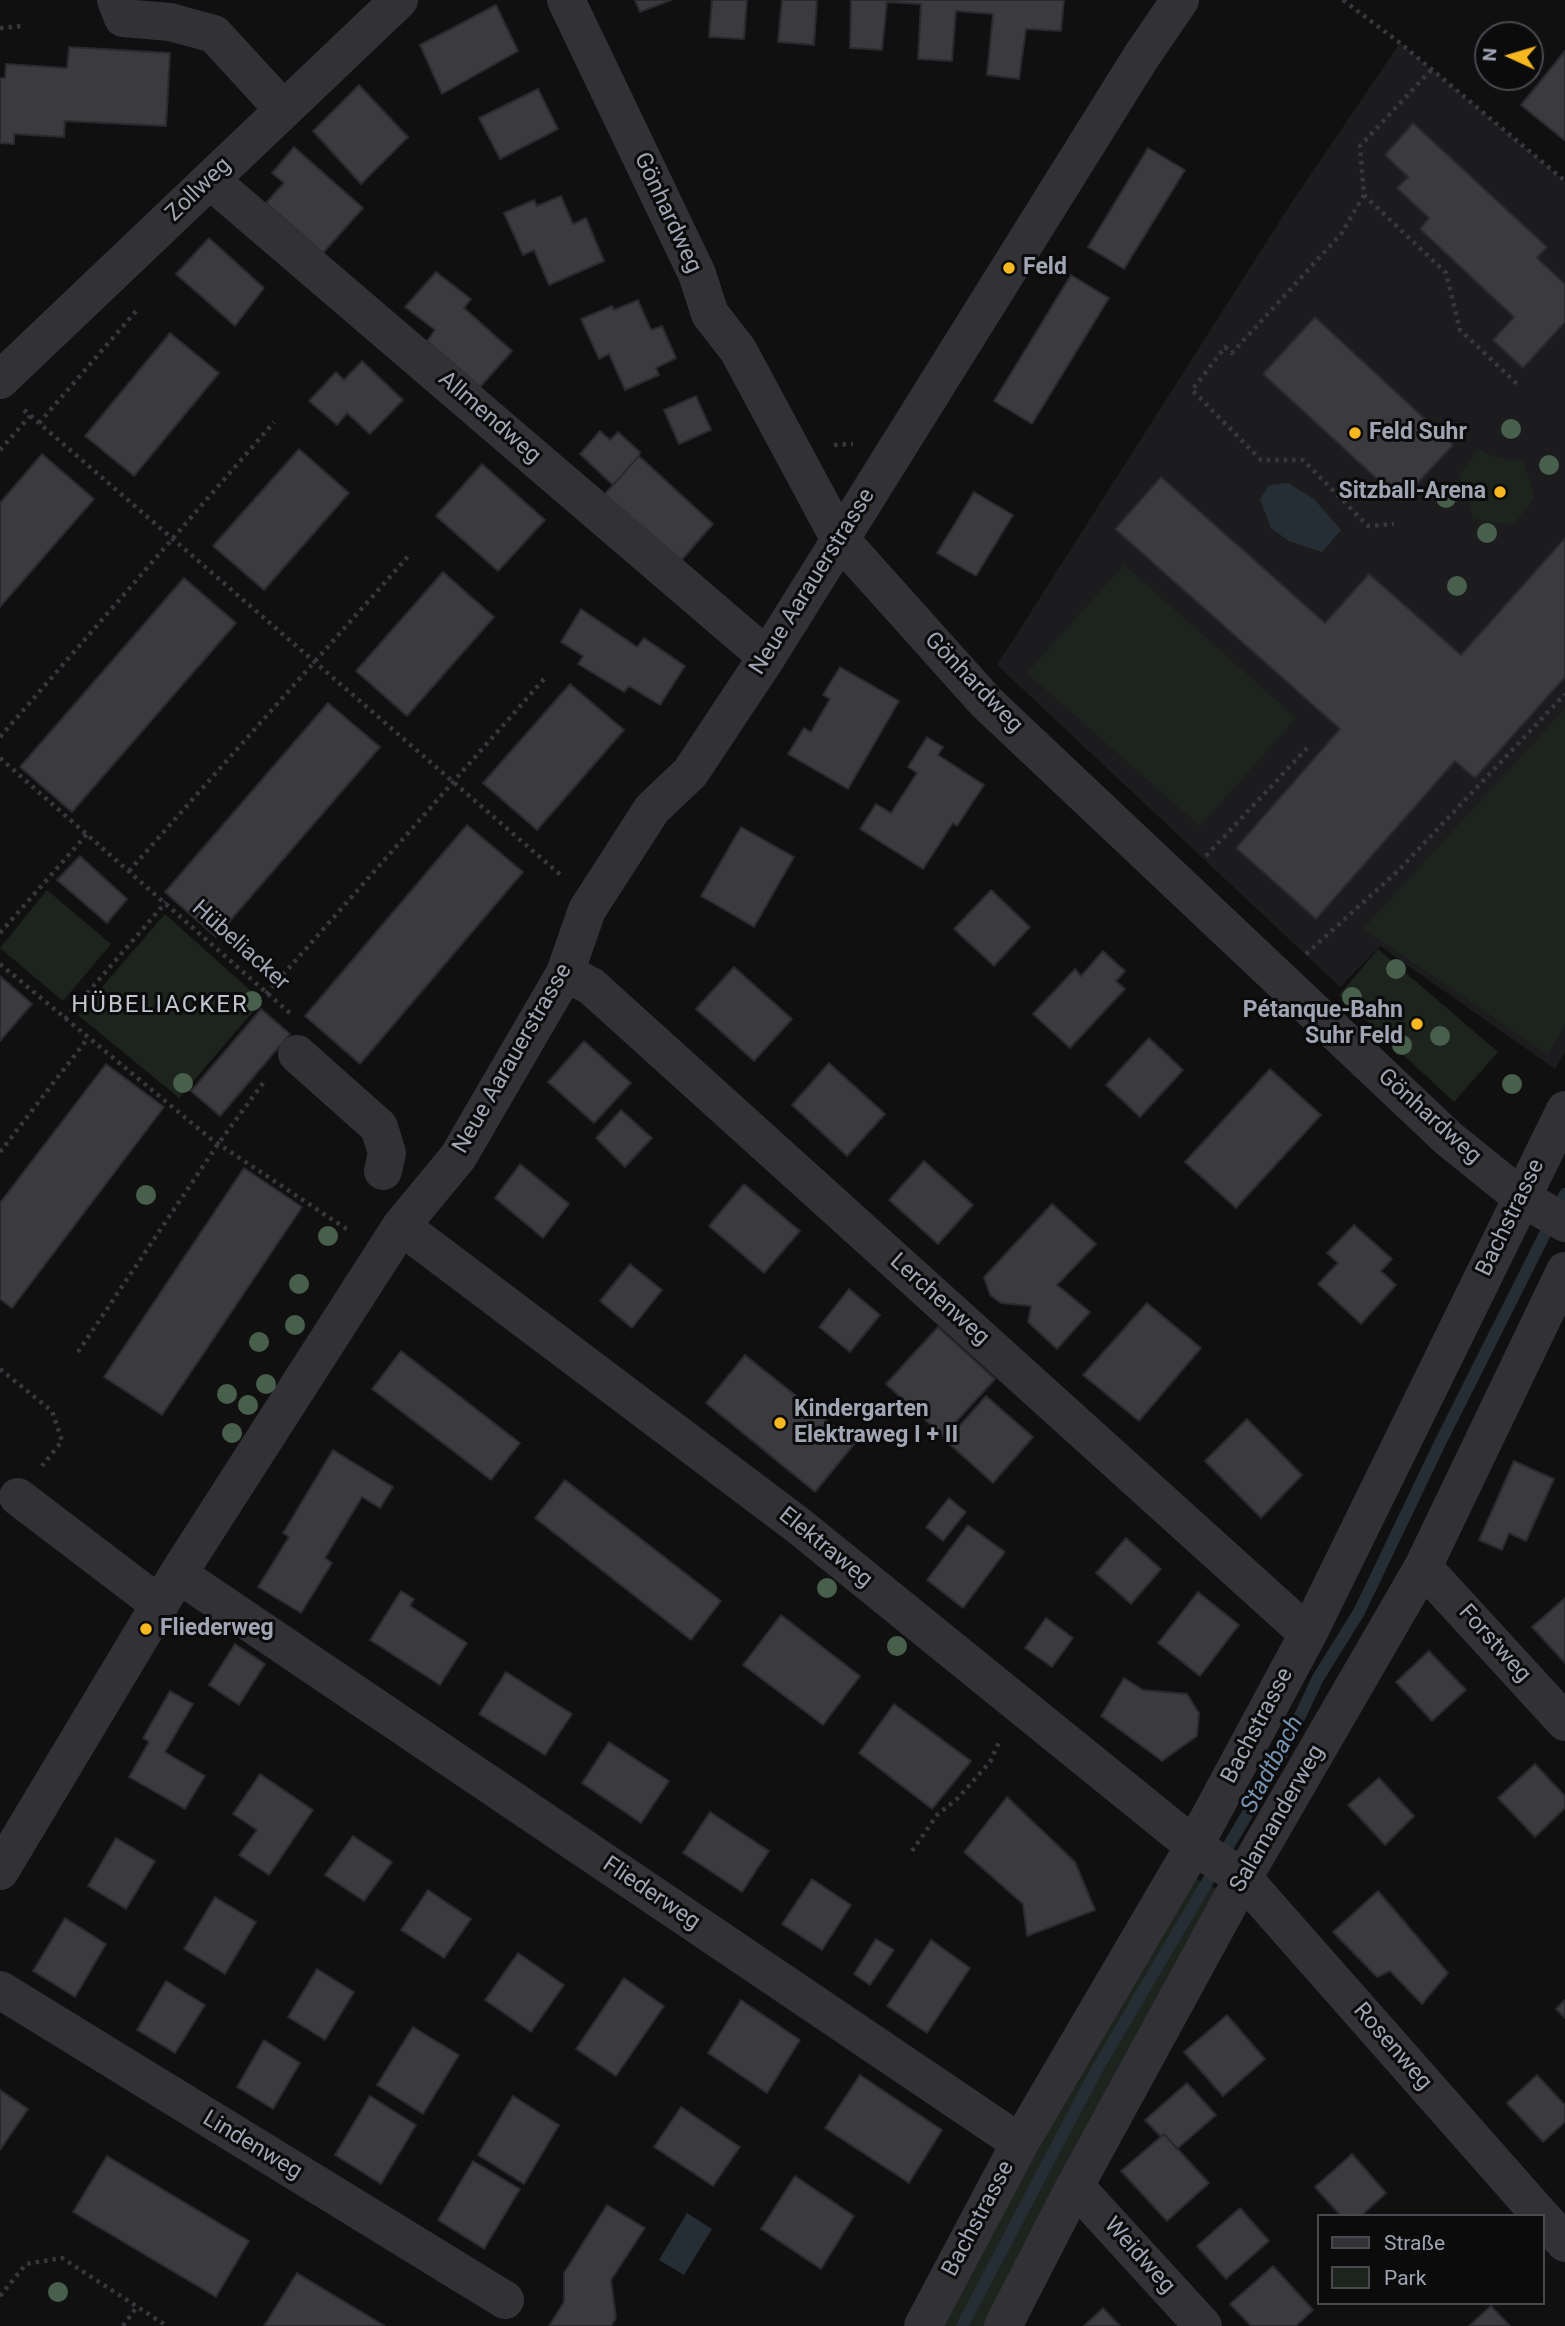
<!DOCTYPE html>
<meta charset="utf-8">
<style>
body{margin:0}
#map{position:relative;width:1565px;height:2326px;overflow:hidden;background:#101011;font-family:Roboto,sans-serif}
canvas{display:block}
.legend{position:absolute;left:1317px;top:2214px;width:228px;height:91px;box-sizing:border-box;background:#0b0b0c;border:2px solid #47494f;margin:0;padding:9px 12px;list-style:none;font-size:21px;color:#a0a5b3}
.legend li{display:flex;align-items:center;gap:14px;height:35px}
.legend b{width:35px;border:2px solid #47494f}
.north{position:absolute;left:1474px;top:21px;width:70px;height:70px;box-sizing:border-box;background:#0b0b0c;border:2px solid #47494f;border-radius:50%;rotate:274deg;font-size:19px;font-weight:700;line-height:28px;text-align:center;color:#a0a5b3}
.north::after{content:'';display:block;margin:auto;width:24px;height:32px;background:#f7b721;clip-path:polygon(50% 0,100% 100%,50% 72%,0 100%)}
</style>
<div id="map">
<canvas width="1565" height="2326"></canvas>
<ul class="legend">
<li><b style="height:9px;background:#313136"></b>Straße</li>
<li><b style="height:19px;background:#1c241d"></b>Park</li>
</ul>
<div class="north">N</div>
</div>
<script>
const c = document.querySelector('canvas').getContext('2d');
c.lineJoin = 'round';
function fillPath(path, color) {
  c.fillStyle = color;
  c.fill(path, 'evenodd');
}
function toPath(rows) {
  const path = new Path2D();
  for (const r of rows) {
    path.moveTo(r[0], r[1]);
    for (let i = 2; i < r.length; i += 2) path.lineTo(r[i], r[i + 1]);
  }
  return path;
}
function strokePath(path, color, width, dash) {
  c.strokeStyle = color;
  c.lineWidth = width;
  c.lineCap = dash ? 'butt' : 'round';
  c.setLineDash(dash || []);
  c.stroke(path);
}
function label(font, color, halo, rows, align = 'center') {
  c.font = font + ' Roboto,sans-serif';
  c.lineWidth = 6;
  c.setLineDash([]);
  c.textBaseline = 'middle';
  c.strokeStyle = halo;
  c.fillStyle = color;
  for (const [text, x, y, turn = 0] of rows) {
    c.save();
    c.translate(x, y);
    c.rotate((+turn || 0) * Math.PI / 180);
    c.textAlign = isNaN(turn) ? turn : align;
    if (halo) c.strokeText(text, 0, 0);
    c.fillText(text, 0, 0);
    c.restore();
  }
}
fillPath(toPath([
 [1400,43,1565,181,1565,1052,1555,1069,1380,946,1340,987,997,665,1292,202]
]), '#1c1c1e');
fillPath(toPath([
 [1479,449,1492,456,1523,462,1535,497,1513,525,1473,519,1465,487,1458,476],
 [1124,565,1296,718,1200,826,1027,673],
 [1565,709,1565,1024,1548,1054,1363,929],
 [47,890,111,944,63,1001,0,948],
 [165,914,262,1001,179,1098,78,1015],
 [1378,949,1498,1052,1454,1102,1339,995],
 [1189,1876,1220,1890,989,2326,941,2326]
]), '#1c241d');
fillPath(toPath([
 [1288,483,1314,499,1341,530,1322,552,1289,541,1271,528,1260,499,1269,485],
 [687,2213,712,2229,684,2275,659,2260]
]), '#262e35');
strokePath(toPath([
 [962,2326,1096,2071,1279,1760,1318,1678,1359,1612,1439,1445,1565,1194]
]), '#262e35', 12);
const building = toPath([
 [635,0,671,0,640,12,635,0],
 [712,0,747,0,744,39,709,37,712,0],
 [782,0,817,0,814,45,778,42,782,0],
 [851,0,1064,0,1061,31,1026,29,1019,79,987,75,993,14,956,11,952,61,918,59,921,4,887,2,882,50,850,48,851,0],
 [496,5,518,51,442,94,420,45,496,5],
 [69,47,170,53,166,126,65,121,64,137,14,134,14,144,0,143,0,78,5,78,6,64,67,68,69,47],
 [1565,51,1565,139,1564,140,1521,105,1565,51],
 [359,85,408,137,361,184,313,131,359,85],
 [538,89,558,129,500,159,479,118,538,89],
 [1413,123,1547,247,1537,258,1565,284,1565,322,1523,368,1493,340,1514,317,1420,229,1429,218,1397,188,1408,177,1385,155,1413,123],
 [294,147,363,208,323,253,266,203,284,183,272,173,294,147],
 [1148,148,1185,170,1124,269,1088,247,1148,148],
 [561,196,573,224,586,218,604,261,549,285,534,250,523,255,504,213,534,200,537,206,561,196],
 [209,238,264,288,235,326,176,274,209,238],
 [436,272,471,299,464,308,512,351,480,387,427,341,435,330,405,307,436,272],
 [1071,275,1109,298,1032,424,994,401,1071,275],
 [638,300,651,330,662,326,676,358,656,368,659,375,625,390,609,354,599,359,581,319,612,306,614,310,638,300],
 [1315,317,1453,445,1401,501,1263,374,1315,317],
 [170,333,219,373,134,476,85,436,170,333],
 [362,361,403,400,370,434,347,413,337,425,309,401,336,372,344,380,362,361],
 [696,396,711,430,679,444,664,410,696,396],
 [600,431,610,440,618,432,640,452,639,456,613,485,580,454,600,431],
 [299,449,349,493,264,590,213,546,299,449],
 [42,454,94,499,0,607,0,503,42,454],
 [639,456,713,524,679,563,604,495,639,456],
 [482,464,545,520,498,571,436,516,482,464],
 [1161,477,1325,623,1369,574,1461,655,1565,538,1565,677,1475,778,1455,761,1316,919,1236,848,1340,729,1115,529,1161,477],
 [974,492,1013,515,976,576,937,553,974,492],
 [443,572,494,617,407,716,356,671,443,572],
 [184,578,236,623,72,812,20,767,184,578],
 [581,609,637,647,644,638,685,666,660,705,629,686,624,692,578,664,583,656,561,642,581,609],
 [840,667,899,701,848,789,788,754,804,728,811,732,816,723,830,699,823,695,840,667],
 [570,684,624,730,537,830,483,783,570,684],
 [328,703,380,747,216,937,165,892,328,703],
 [927,737,943,747,938,755,984,785,957,826,953,823,923,869,860,829,876,804,891,813,917,773,908,767,927,737],
 [467,825,523,872,360,1064,305,1016,467,825],
 [741,827,794,857,754,927,701,896,741,827],
 [80,856,127,899,107,923,57,880,80,856],
 [991,890,1030,927,994,966,954,929,991,890],
 [1103,951,1125,971,1116,981,1125,989,1070,1048,1033,1014,1075,969,1081,976,1103,951],
 [734,967,792,1019,754,1061,696,1009,734,967],
 [0,976,32,1004,0,1041,0,976],
 [261,1009,290,1034,220,1116,191,1091,261,1009],
 [1149,1038,1183,1070,1140,1117,1106,1085,1149,1038],
 [584,1041,631,1083,594,1123,548,1082,584,1041],
 [829,1063,885,1114,847,1156,792,1105,829,1063],
 [106,1064,164,1107,12,1308,0,1299,0,1203,106,1064],
 [1270,1069,1321,1115,1236,1208,1185,1162,1270,1069],
 [621,1110,652,1138,625,1167,596,1138,621,1110],
 [924,1161,973,1205,938,1244,889,1200,924,1161],
 [520,1164,569,1204,543,1238,495,1198,520,1164],
 [244,1168,302,1207,162,1415,104,1377,244,1168],
 [744,1184,800,1231,764,1273,709,1226,744,1184],
 [1052,1204,1096,1244,1057,1285,1090,1312,1057,1349,1028,1322,1031,1306,1001,1303,990,1295,984,1277,1052,1204],
 [1354,1225,1392,1259,1381,1271,1396,1285,1361,1324,1318,1284,1338,1263,1327,1253,1354,1225],
 [630,1264,662,1290,632,1328,600,1301,630,1264],
 [849,1289,880,1315,850,1352,819,1327,849,1289],
 [1147,1303,1201,1348,1139,1421,1083,1375,1147,1303],
 [938,1327,995,1379,943,1436,886,1384,938,1327],
 [401,1351,520,1443,491,1480,372,1389,401,1351],
 [745,1355,855,1443,815,1492,706,1403,745,1355],
 [986,1396,1033,1437,993,1483,946,1441,986,1396],
 [1247,1419,1302,1475,1261,1518,1205,1461,1247,1419],
 [333,1450,393,1487,380,1508,362,1497,325,1558,332,1563,301,1613,258,1587,289,1537,283,1533,285,1530,333,1450],
 [1514,1461,1554,1479,1526,1541,1509,1533,1502,1550,1479,1540,1514,1461],
 [565,1480,721,1601,691,1640,535,1518,565,1480],
 [949,1498,966,1512,943,1541,926,1527,949,1498],
 [968,1525,1005,1552,963,1608,927,1580,968,1525],
 [1126,1538,1161,1569,1131,1604,1096,1573,1126,1538],
 [401,1591,414,1599,410,1606,467,1643,440,1685,370,1640,401,1591],
 [1198,1592,1239,1625,1200,1676,1158,1643,1198,1592],
 [1565,1598,1565,1663,1532,1627,1565,1598],
 [781,1615,860,1676,823,1725,743,1665,781,1615],
 [1046,1618,1073,1638,1052,1667,1025,1648,1046,1618],
 [235,1644,265,1664,239,1705,209,1685,235,1644],
 [1429,1651,1466,1690,1432,1721,1396,1682,1429,1651],
 [506,1672,572,1714,545,1755,479,1714,506,1672],
 [1124,1678,1143,1690,1187,1694,1199,1713,1197,1736,1162,1761,1101,1716,1124,1678],
 [170,1691,193,1704,165,1752,205,1776,185,1809,129,1777,149,1742,143,1738,170,1691],
 [894,1704,971,1761,932,1809,859,1753,894,1704],
 [609,1742,669,1781,641,1823,582,1783,609,1742],
 [1535,1764,1565,1796,1565,1808,1535,1837,1498,1798,1535,1764],
 [260,1774,313,1810,269,1875,239,1855,257,1830,233,1814,260,1774],
 [1379,1778,1414,1816,1385,1845,1348,1805,1379,1778],
 [1007,1797,1075,1862,1095,1910,1027,1936,1023,1904,964,1852,1007,1797],
 [710,1812,769,1851,742,1892,683,1853,710,1812],
 [353,1836,392,1862,364,1901,325,1875,353,1836],
 [116,1838,155,1861,126,1909,88,1886,116,1838],
 [812,1879,851,1905,822,1950,782,1924,812,1879],
 [428,1890,471,1919,444,1958,401,1930,428,1890],
 [1378,1891,1448,1973,1422,2004,1390,1971,1377,1977,1333,1932,1378,1891],
 [215,1897,256,1922,225,1974,184,1949,215,1897],
 [65,1918,106,1944,75,1997,33,1971,65,1918],
 [876,1939,894,1950,870,1985,854,1974,876,1939],
 [931,1940,970,1968,927,2033,887,2006,931,1940],
 [518,1953,564,1985,531,2032,485,2000,518,1953],
 [317,1969,354,1992,325,2040,288,2017,317,1969],
 [624,1978,664,2006,616,2076,576,2049,624,1978],
 [166,1981,205,2005,175,2053,137,2030,166,1981],
 [741,2000,800,2040,767,2093,708,2053,741,2000],
 [1565,2000,1565,2018,1556,2009,1565,2000],
 [1227,2015,1265,2059,1223,2096,1184,2052,1227,2015],
 [413,2027,459,2055,423,2114,377,2085,413,2027],
 [264,2040,300,2063,273,2109,237,2087,264,2040],
 [860,2075,942,2130,909,2183,825,2128,860,2075],
 [1537,2075,1565,2105,1565,2122,1543,2142,1507,2103,1537,2075],
 [1187,2083,1216,2115,1177,2149,1164,2134,1161,2137,1145,2120,1187,2083],
 [0,2090,28,2109,0,2150,0,2090],
 [370,2096,416,2125,381,2184,335,2155,370,2096],
 [513,2096,559,2125,524,2184,478,2155,513,2096],
 [681,2107,740,2147,713,2186,654,2147,681,2107],
 [1164,2134,1209,2183,1167,2221,1121,2171,1164,2134],
 [1352,2154,1386,2193,1361,2216,1341,2216,1315,2187,1352,2154],
 [107,2156,249,2241,216,2297,73,2212,107,2156],
 [473,2161,520,2189,484,2249,438,2220,473,2161],
 [795,2176,854,2216,821,2269,761,2229,795,2176],
 [607,2205,645,2228,611,2280,616,2318,611,2326,549,2326,564,2302,564,2273,607,2205],
 [1240,2208,1269,2241,1226,2279,1197,2246,1240,2208],
 [1273,2266,1313,2310,1296,2326,1251,2326,1230,2304,1273,2266],
 [297,2273,385,2326,264,2326,297,2273],
 [1491,2306,1510,2326,1469,2326,1491,2306],
 [1103,2308,1120,2326,1084,2326,1103,2308]
]);
fillPath(building, '#3a3a3f');
strokePath(building, '#2a292d', 2);
strokePath(toPath([
 [1343,0,1400,43,1565,181],
 [0,28,23,26],
 [1431,70,1360,146,1364,195,1446,273,1460,330,1517,384],
 [1364,195,1341,234,1232,353,1225,347,1192,390,1261,460,1303,460,1368,526,1394,524],
 [24,410,563,877],
 [39,423,137,310],
 [834,445,853,444],
 [0,450,30,416],
 [0,737,274,422],
 [0,758,293,1016],
 [1206,856,1308,747],
 [129,871,411,553],
 [0,933,87,834],
 [1306,954,1398,871,1565,694],
 [0,964,211,1139,351,1232],
 [266,994,544,679],
 [65,1019,166,902],
 [0,1152,88,1038],
 [78,1352,218,1144,266,1079],
 [0,1369,52,1411,62,1441,42,1466],
 [912,1851,937,1815,958,1798,990,1762,1000,1740],
 [0,2296,26,2264,62,2258,167,2326],
 [123,2326,136,2308]
]), '#36383d', 4.5, [3.5, 5]);
strokePath(toPath([
 [116,0,123,18,170,22,214,34,283,109],
 [566,0,697,274,710,314,738,350,839,538,986,702,1449,1139,1521,1197,1565,1223],
 [210,180,767,657],
 [0,380,399,0],
 [565,973,591,986,1308,1634],
 [297,1054,379,1127,387,1153,383,1171],
 [401,1226,799,1526,1194,1846,1243,1878,1541,2216],
 [18,1497,160,1605],
 [1423,1567,1565,1722],
 [178,1574,1020,2143],
 [0,1871,178,1574,401,1226,458,1157,565,973,587,910,652,809,690,773,767,657,1141,57,1180,0],
 [0,1990,505,2300],
 [1075,2186,1203,2326],
 [1542,2217,1565,2243],
 [923,2326,1020,2143,1194,1846,1308,1634,1565,1110],
 [1003,2326,1075,2186,1243,1878,1423,1567,1565,1271]
]), '#313136', 38);
c.fillStyle = '#485f4b';
for (const [x, y] of [
 [1511,429],
 [1549,465],
 [1446,498],
 [1487,533],
 [1457,586],
 [1396,969],
 [1352,997],
 [252,1001],
 [1440,1036],
 [1402,1045],
 [183,1083],
 [1512,1084],
 [146,1195],
 [328,1236],
 [299,1284],
 [295,1325],
 [259,1342],
 [266,1384],
 [227,1394],
 [248,1405],
 [232,1433],
 [827,1588],
 [897,1646],
 [58,2292]
]) {
  c.beginPath();
  c.arc(x, y, 10, 0, 2 * Math.PI);
  c.fill();
}
for (const [x, y, r, color] of [
 [1009,268,7,"#f7b721"],
 [1355,433,7,"#f7b721"],
 [1500,492,7,"#f7b721"],
 [1417,1024,7,"#f7b721"],
 [780,1423,7,"#f7b721"],
 [146,1629,7,"#f7b721"]
]) {
  const dot = new Path2D();
  dot.arc(x, y, r, 0, 2 * Math.PI);
  c.fillStyle = color;
  c.fill(dot);
  strokePath(dot, '#0b0b0c', 2.5);
}
label('23px', '#a0a5b3', '#0b0b0c', [
 ["Zollweg",199,190,-44],
 ["Gönhardweg",667,213,65],
 ["Allmendweg",489,418,41],
 ["Neue Aarauerstrasse",813,582,-58],
 ["Gönhardweg",973,683,46],
 ["Hübeliacker",240,946,42],
 ["Neue Aarauerstrasse",513,1059,-60],
 ["Gönhardweg",1429,1117,42],
 ["Bachstrasse",1511,1218,-64],
 ["Lerchenweg",939,1300,42],
 ["Elektraweg",825,1548,39],
 ["Forstweg",1494,1644,48],
 ["Bachstrasse",1258,1726,-62],
 ["Salamanderweg",1278,1819,-60],
 ["Fliederweg",651,1894,34],
 ["Rosenweg",1392,2047,49],
 ["Lindenweg",252,2146,31],
 ["Bachstrasse",979,2219,-62],
 ["Weidweg",1139,2256,48]
]);
label('bold 23px', '#a0a5b3', '#0b0b0c', [
 ["Feld",1023,268],
 ["Feld Suhr",1369,433],
 ["Sitzball-Arena",1486,492,"right"],
 ["Pétanque-Bahn",1403,1011,"right"],
 ["Suhr Feld",1403,1037,"right"],
 ["Kindergarten",794,1410],
 ["Elektraweg I + II",794,1436],
 ["Fliederweg",160,1629]
], 'left');
c.letterSpacing = '2px';
label('24px', '#c1c4ce', '#0b0b0c', [
 ["HÜBELIACKER",160,1006]
]);
c.letterSpacing = '0px';
label('italic 24px', '#7592b0', '#0b0b0c', [
 ["Stadtbach",1273,1765,-62]
]);
</script>
